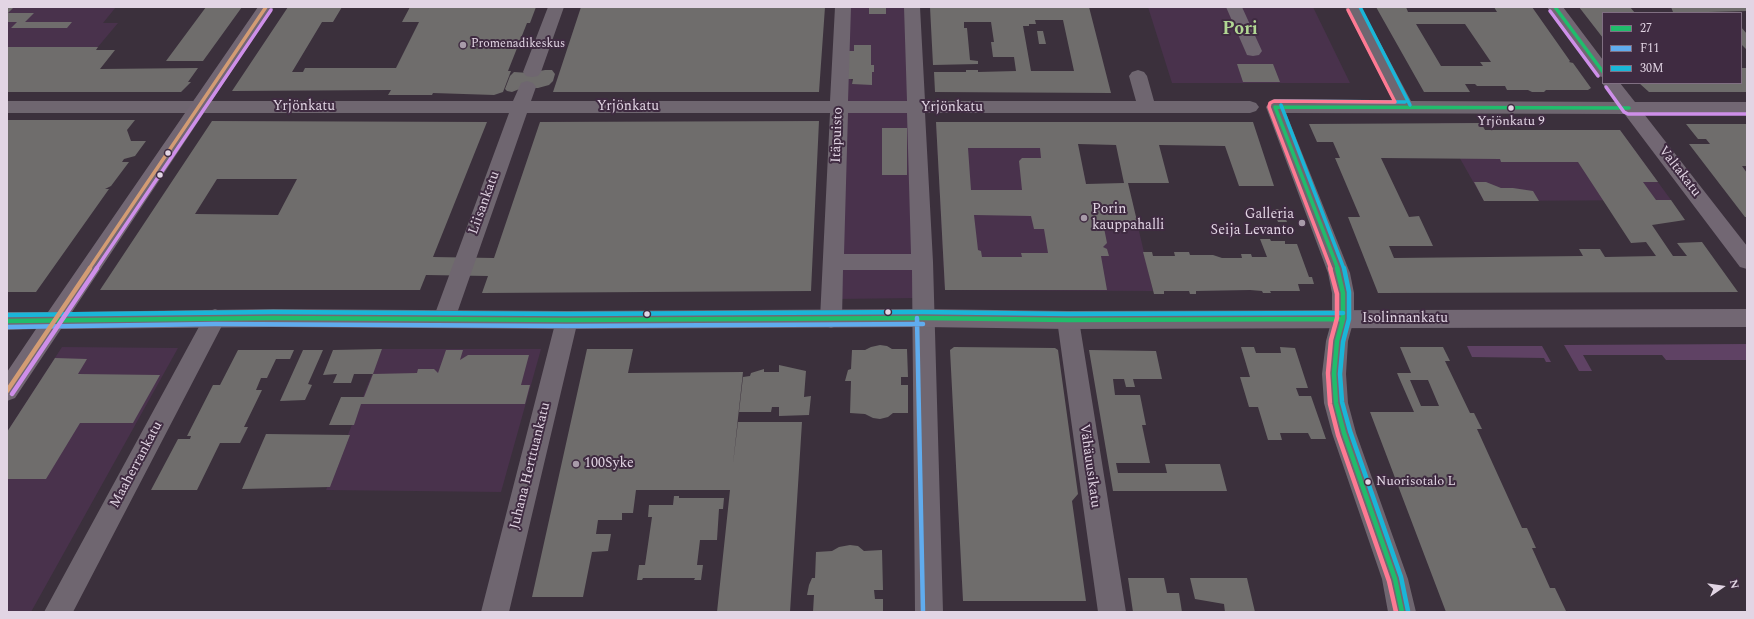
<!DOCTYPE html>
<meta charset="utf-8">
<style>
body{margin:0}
#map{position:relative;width:1754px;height:619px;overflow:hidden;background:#3b303c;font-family:Spectral,serif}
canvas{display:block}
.frame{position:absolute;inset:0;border:8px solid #e2d5e4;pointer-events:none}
.legend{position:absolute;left:1602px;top:12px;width:140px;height:72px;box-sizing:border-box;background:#3f2b41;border:1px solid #806f82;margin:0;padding:5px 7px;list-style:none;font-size:12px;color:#e2d5e4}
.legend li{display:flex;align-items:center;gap:8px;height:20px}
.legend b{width:20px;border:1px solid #806f82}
.north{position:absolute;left:1702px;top:567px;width:40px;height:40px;-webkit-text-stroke:3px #3f2b41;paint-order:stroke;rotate:77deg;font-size:11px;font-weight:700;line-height:16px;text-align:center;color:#e2d5e4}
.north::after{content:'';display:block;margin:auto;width:14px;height:18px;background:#e2d5e4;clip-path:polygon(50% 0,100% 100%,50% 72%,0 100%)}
</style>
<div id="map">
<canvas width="1754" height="619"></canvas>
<div class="frame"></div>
<ul class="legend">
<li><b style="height:5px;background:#20bc6c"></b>27</li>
<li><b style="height:5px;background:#60acee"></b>F11</li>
<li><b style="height:5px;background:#1ab6d8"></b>30M</li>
</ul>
<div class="north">N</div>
</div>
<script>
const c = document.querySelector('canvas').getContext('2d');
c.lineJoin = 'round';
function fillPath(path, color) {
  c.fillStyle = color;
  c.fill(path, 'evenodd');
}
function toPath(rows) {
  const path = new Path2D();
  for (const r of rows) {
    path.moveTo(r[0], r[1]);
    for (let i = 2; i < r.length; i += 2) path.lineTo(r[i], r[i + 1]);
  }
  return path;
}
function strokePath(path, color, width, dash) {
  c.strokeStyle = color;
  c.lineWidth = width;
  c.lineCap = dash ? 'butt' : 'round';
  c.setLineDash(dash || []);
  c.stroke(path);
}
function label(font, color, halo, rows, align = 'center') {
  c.font = font + ' Spectral,serif';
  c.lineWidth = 4;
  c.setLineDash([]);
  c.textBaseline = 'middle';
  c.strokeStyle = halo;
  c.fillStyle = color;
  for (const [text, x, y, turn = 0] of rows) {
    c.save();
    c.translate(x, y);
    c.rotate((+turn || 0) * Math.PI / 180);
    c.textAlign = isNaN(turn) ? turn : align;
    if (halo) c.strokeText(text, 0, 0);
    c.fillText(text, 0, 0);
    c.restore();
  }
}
fillPath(toPath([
 [7,7,116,7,103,23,118,23,60,92,7,92],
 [843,7,912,7,917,298,835,299],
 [854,45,871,46,871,65,874,66,874,72,872,72,872,84,852,84,848,51,854,51],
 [882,128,907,128,907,175,882,175],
 [1148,7,1313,7,1350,83,1172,83],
 [936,122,1078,148,1090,201,1132,201,1153,291,945,290],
 [1440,123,1481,123,1485,130,1620,130,1671,200,1484,201],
 [62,347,178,348,31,612,7,612,7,432],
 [382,349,541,349,501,492,326,490]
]), '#49324c');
fillPath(toPath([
 [1747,344,1747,360,1666,360,1662,355,1583,355,1592,371,1579,371,1564,345],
 [1467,346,1542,346,1551,362,1546,362,1544,358,1472,357]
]), '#5f4264');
fillPath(toPath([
 [7,7,14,7,8,13,34,13,25,22,72,22,67,28,11,28,17,22,7,22],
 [206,7,242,7,203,61,166,61],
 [288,7,342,7,333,22,322,22,292,72,303,72,305,68,396,68,419,22,402,22,410,7,536,7,530,23,527,23,508,71,511,71,503,92,494,95,433,93,432,95,388,95,391,90,232,91],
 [581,7,825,7,819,92,553,92],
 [869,7,886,7,886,14,869,14],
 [930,7,1089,7,1111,93,935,92,934,72,966,72,966,70,978,70,978,72,1016,71,1014,57,993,57,991,42,994,42,991,22,964,22,964,28,967,28,970,60,978,61,978,64,933,65],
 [1035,20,1063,20,1074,71,1031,71,1023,26,1029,26,1029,24,1036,24],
 [1376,7,1406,7,1408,12,1497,12,1494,7,1532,7,1570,61,1569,62,1573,63,1591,88,1588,90,1546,90,1544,92,1532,92,1528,90,1507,90,1505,86,1477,86,1475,84,1465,84,1470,92,1424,92],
 [1416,24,1465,24,1491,62,1480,62,1483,66,1441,66],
 [1579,7,1630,7,1635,13,1603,13,1603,38],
 [1671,7,1747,7,1747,11,1671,13,1673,12],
 [1741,27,1747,34,1747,50,1741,44],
 [1037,31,1043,31,1046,44,1039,44],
 [854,45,871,45,871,65,874,65,874,72,872,72,872,85,852,84,853,79,846,79,848,51,854,51],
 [7,47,98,47,96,50,115,50,100,69,198,68,188,82,191,82,181,92,7,92],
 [1237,64,1273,64,1280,82,1243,82],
 [1741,68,1747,68,1747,92,1649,92,1639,83,1741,83],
 [545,70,552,70,555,74,553,81,549,85,538,88,522,88,512,92,507,91,505,89,510,76,514,72,529,73],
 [7,120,135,120,127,130,131,141,146,141,135,156,124,159,122,162,129,162,111,186,105,189,109,189,36,292,7,292],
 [212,121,487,122,433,257,494,258,540,122,819,121,811,291,482,293,488,276,426,275,420,290,100,290],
 [217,179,297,179,278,215,195,214],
 [936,122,1253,122,1274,186,1239,186,1225,146,1159,145,1169,183,1128,183,1137,221,1129,221,1118,226,1112,225,1104,228,1107,243,1103,247,1107,249,1109,256,1101,256,1107,290,945,290],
 [1078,144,1116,145,1124,183,1086,184],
 [968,148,1040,148,1041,158,1022,158,1019,161,1022,190,971,190],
 [974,215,1031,216,1034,229,1044,229,1048,253,1021,253,1022,257,982,257,981,251,978,250],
 [1481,123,1485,130,1620,130,1658,182,1643,182,1656,200,1671,200,1685,220,1652,225,1673,256,1687,256,1677,243,1702,242,1738,292,1378,293,1348,217,1360,217,1335,158,1340,158,1333,142,1317,142,1309,124],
 [1381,158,1500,159,1501,162,1578,162,1631,243,1646,242,1656,256,1605,257,1600,249,1579,249,1583,256,1394,258,1389,246,1433,246,1419,216,1409,217],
 [1686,124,1747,124,1747,166,1742,166,1747,173,1747,217,1745,217,1689,144,1710,144,1706,139,1698,139],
 [882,128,907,128,907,175,882,175],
 [1474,182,1486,182,1501,188,1513,188,1533,191,1539,201,1484,201],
 [1273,209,1282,209,1287,222,1278,222],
 [1260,239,1270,239,1271,241,1285,241,1285,244,1297,244,1309,277,1312,277,1314,284,1298,284,1300,291,1270,291,1271,293,1263,293,1262,291,1250,290,1196,291,1196,294,1190,294,1189,291,1164,291,1164,294,1154,294,1143,252,1152,252,1153,256,1175,256,1174,252,1189,252,1190,255,1213,255,1222,258,1242,258,1241,254,1251,254,1252,257,1267,257],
 [880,345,887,346,892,349,907,349,908,377,901,377,901,385,908,385,908,413,893,413,888,417,880,419,873,418,865,414,850,413,851,381,845,381,848,370,851,369,852,350,865,350,871,347],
 [954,347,1055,348,1058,350,1078,494,1072,501,1086,601,963,601,950,350],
 [1241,347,1254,347,1256,353,1281,353,1280,347,1295,348,1308,388,1296,388,1299,396,1311,396,1326,439,1311,439,1308,433,1280,433,1282,440,1268,440,1258,407,1249,407,1240,377,1250,377],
 [1400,347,1443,347,1450,361,1445,361,1470,413,1474,413,1482,429,1477,429,1522,528,1527,528,1536,548,1532,548,1550,588,1555,588,1566,611,1446,612,1370,412,1414,412,1397,373,1411,373],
 [1410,380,1428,380,1439,406,1421,406],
 [382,349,373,374,354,374,351,383,333,383,337,374,323,375,333,350],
 [587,349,633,349,628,373,743,372,733,464,738,422,802,422,790,612,717,612,730,490,636,490,633,513,622,513,622,520,598,520,596,534,611,534,608,551,592,552,583,597,532,597],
 [238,350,294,350,290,359,276,359,267,378,261,378,256,390,262,390,244,427,248,427,240,443,220,443,197,490,151,490,178,439,190,439,191,436,187,436,213,385,220,385],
 [303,350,323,350,308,384,312,385,305,400,280,401],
 [446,350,463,350,460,360,468,355,529,355,521,385,530,385,525,404,361,404,354,425,329,425,341,397,364,397,373,374,417,373,418,369,434,369,438,373],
 [1089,350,1156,351,1162,379,1133,379,1135,387,1126,387,1124,379,1113,379,1115,395,1140,395,1146,425,1142,425,1150,463,1116,463,1118,473,1167,473,1165,464,1220,464,1227,491,1113,491],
 [55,358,87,359,78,374,160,375,133,423,80,423,46,479,7,479,7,432],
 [779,365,806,371,804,397,811,396,809,415,779,416,779,407,772,407,771,412,739,412,743,377,750,376,751,373,764,369,764,372,779,372],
 [266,434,350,435,330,487,242,489],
 [674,496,679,496,679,498,724,498,723,509,719,509,717,540,700,540,697,565,703,565,701,580,694,580,695,578,643,578,642,580,637,580,639,565,645,565,652,517,648,517,649,505,673,505],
 [850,545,858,546,864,551,882,550,883,590,874,590,875,599,883,599,883,612,813,612,814,595,807,595,809,585,812,578,815,578,816,552,832,551,839,547],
 [1128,578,1164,578,1167,593,1179,593,1182,612,1133,612],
 [1190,578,1247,578,1255,612,1225,612,1224,604,1195,599]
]), '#6f6d6c');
fillPath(toPath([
 [548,7,564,7,541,72,538,76,532,77,526,76,523,72,548,7],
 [835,7,851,7,848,101,907,101,904,7,920,7,925,101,1136,101,1129,76,1132,72,1138,70,1144,72,1147,76,1154,101,1250,101,1256,103,1259,107,1256,111,1250,113,925,113,933,262,943,612,915,612,912,270,843,270,842,319,839,325,831,328,823,325,820,319,830,113,527,113,455,319,452,325,444,328,436,325,433,319,509,113,7,113,7,101,513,101,521,83,527,81,533,83,536,87,531,101,830,101,835,7],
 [848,113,907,113,911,254,844,254,848,113],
 [1226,7,1242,7,1262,51,1259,55,1253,56,1247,55,1226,7],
 [1345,7,1361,7,1411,101,1629,102,1635,104,1638,108,1635,112,1629,114,1286,113,1350,273,1354,293,1354,319,1348,341,1346,374,1348,403,1356,433,1408,579,1416,612,1388,612,1382,579,1332,433,1324,403,1322,374,1326,341,1332,319,1332,293,1328,273,1266,107,1269,103,1275,101,1393,101,1345,7],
 [215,309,223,312,226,318,73,612,44,612,207,312,215,309],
 [567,311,575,314,578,320,509,612,481,612,556,320,559,314,567,311],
 [1068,311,1076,314,1079,320,1126,612,1098,612,1057,320,1060,314,1068,311]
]), '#6f6670');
fillPath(toPath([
 [258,7,274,7,72,312,273,309,567,311,923,309,1068,311,1747,309,1747,327,1068,329,923,327,567,329,273,327,61,329,15,398,7,401,7,372,36,329,7,330,7,312,48,312,258,7],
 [1547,7,1563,7,1603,60,1603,77,1597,76,1547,7],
 [1603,82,1603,83,1620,83,1635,102,1747,102,1747,114,1644,114,1747,246,1747,269,1740,267,1623,112,1602,83,1603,82]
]), '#726773');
strokePath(toPath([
 [1555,7,1603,72],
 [1275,107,1338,269],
 [1275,107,1629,108]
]), '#20bc6c', 3.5);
strokePath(toPath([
 [1337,268,1343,293,1343,319,1337,341,1334,374,1336,403,1344,433,1395,579,1402,612],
 [7,321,273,318,567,320,923,318,1068,320,1343,319]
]), '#20bc6c', 4.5);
strokePath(toPath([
 [917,318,923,612],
 [7,327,215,324,567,326,923,324]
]), '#60acee', 4.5);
strokePath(toPath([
 [1360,7,1410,105],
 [1275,101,1405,102],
 [1281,105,1344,269]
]), '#1ab6d8', 3.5);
strokePath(toPath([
 [1344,268,1349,292,1349,319,1343,342,1340,374,1342,402,1350,431,1401,577,1408,611],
 [7,315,273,312,567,314,923,312,1068,314,1343,313]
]), '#1ab6d8', 4.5);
strokePath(toPath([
 [1331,269,1269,107,1270,103,1274,101,1395,102,1348,10]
]), '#fe7a93', 3.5);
strokePath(toPath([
 [1330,268,1337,294,1337,318,1331,340,1328,373,1330,404,1338,435,1389,581,1396,612]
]), '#fe7a93', 4.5);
strokePath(toPath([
 [1550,11,1598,76],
 [1606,87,1624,112,1628,114,1747,114],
 [96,269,271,10]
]), '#ce8fe9', 3.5);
strokePath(toPath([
 [12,394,97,268]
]), '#ce8fe9', 4.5);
strokePath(toPath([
 [89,269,266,7]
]), '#d39c74', 3.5);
strokePath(toPath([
 [7,391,90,268]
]), '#d39c74', 4.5);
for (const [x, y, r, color] of [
 [463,45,4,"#a89ba9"],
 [1511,108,3.5,"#e2d5e4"],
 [168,153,3.5,"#e2d5e4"],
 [160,175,3.5,"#e2d5e4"],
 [1084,218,4,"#a89ba9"],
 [1302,223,4,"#a89ba9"],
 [888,312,3.5,"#e2d5e4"],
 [647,314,3.5,"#e2d5e4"],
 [576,464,4,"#a89ba9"],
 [1368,482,3.5,"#e2d5e4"]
]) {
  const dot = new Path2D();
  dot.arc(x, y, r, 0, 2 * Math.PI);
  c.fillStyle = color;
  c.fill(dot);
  strokePath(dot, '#3f2b41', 1.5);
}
label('12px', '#e2d5e4', '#3f2b41', [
 ["Promenadikeskus",471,45]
], 'left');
label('13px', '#e2d5e4', '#3f2b41', [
 ["Yrjönkatu 9",1511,122],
 ["Nuorisotalo L",1376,482,"left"]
]);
label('14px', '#e2d5e4', '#3f2b41', [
 ["Yrjönkatu",304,107],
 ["Yrjönkatu",628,107],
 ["Yrjönkatu",952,108],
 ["Itäpuisto",838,135,-88],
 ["Valtakatu",1679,172,52],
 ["Liisankatu",485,203,-70],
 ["Isolinnankatu",1405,319],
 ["Maaherrankatu",137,465,-62],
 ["Juhana Herttuankatu",531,466,-76],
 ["Vähäuusikatu",1089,466,82]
]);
label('14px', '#e2d5e4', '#3f2b41', [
 ["Porin",1092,210],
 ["kauppahalli",1092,226],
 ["Galleria",1294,215,"right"],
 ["Seija Levanto",1294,231,"right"],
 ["100Syke",584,464]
], 'left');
label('bold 18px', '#b1d793', '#3f2b41', [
 ["Pori",1240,30]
]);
</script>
